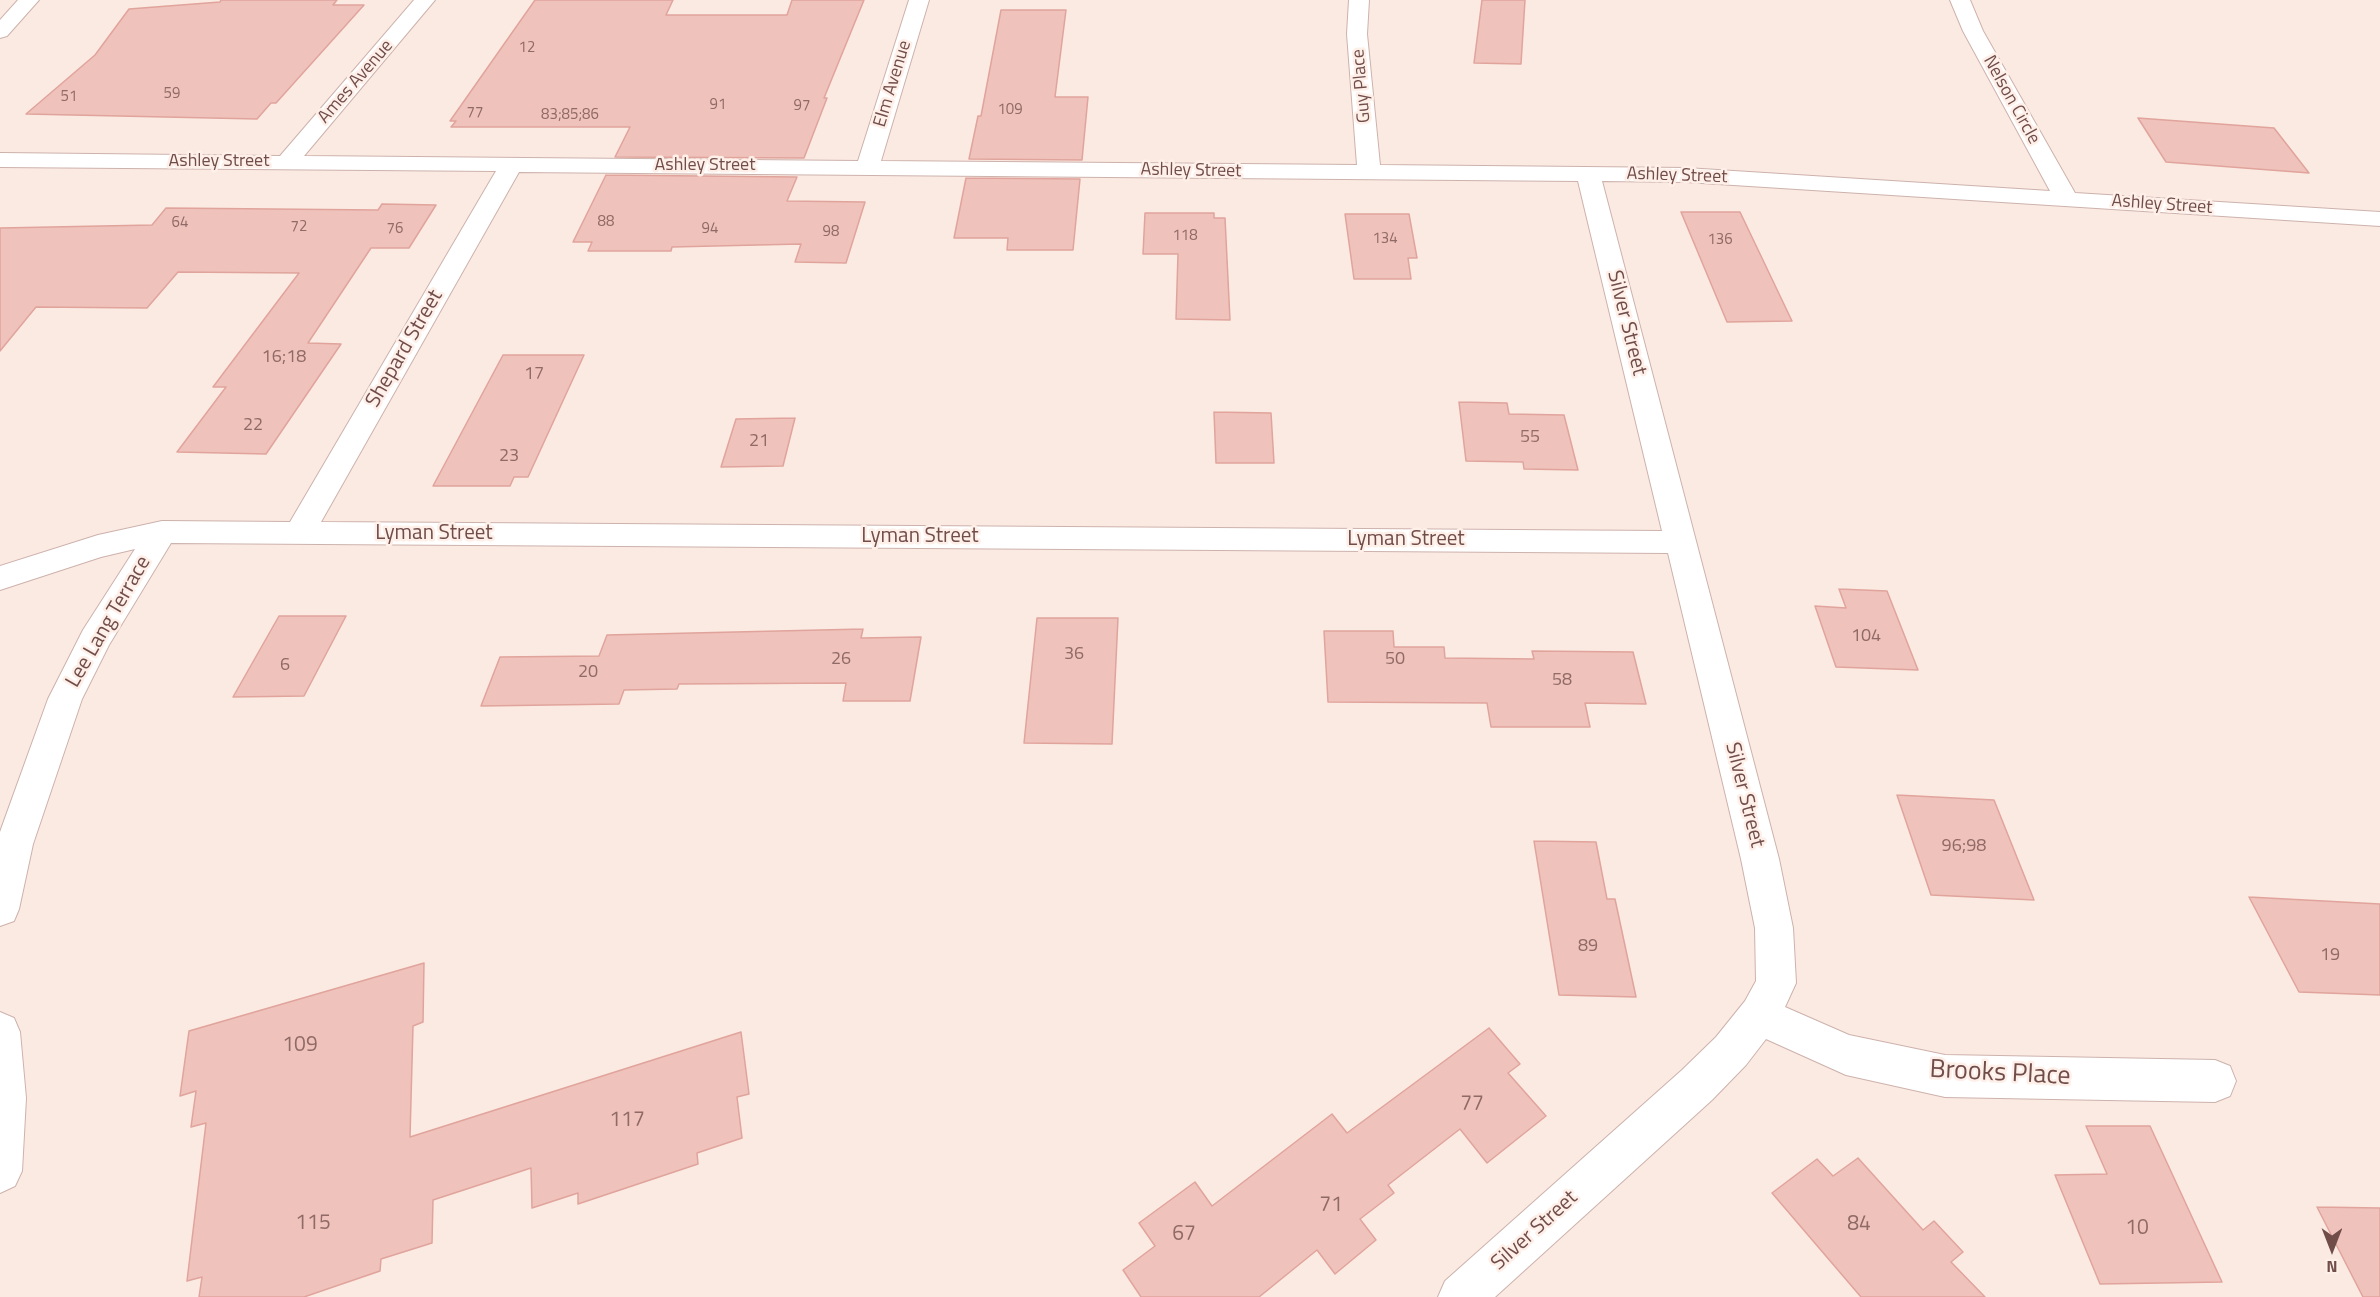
<!DOCTYPE html>
<style>
body{margin:0}
#map{position:relative;width:2380px;height:1297px;overflow:hidden;background:#fbeae2;font-family:"Titillium Web",sans-serif}
canvas{display:block}
.north{position:absolute;left:2302px;top:1219px;width:60px;height:60px;-webkit-text-stroke:4px #feefe8;paint-order:stroke;rotate:180deg;font-size:16px;font-weight:700;line-height:24px;text-align:center;color:#714d4a}
.north::after{content:'';display:block;margin:auto;width:21px;height:27px;background:#714d4a;clip-path:polygon(50% 0,100% 100%,50% 72%,0 100%)}
</style>
<div id="map">
<canvas width="2380" height="1297"></canvas>
<div class="north">N</div>
</div>
<script>
const c = document.querySelector('canvas').getContext('2d');
c.lineJoin = 'round';
function fillPath(path, color) {
  c.fillStyle = color;
  c.fill(path, 'evenodd');
}
function toPath(rows) {
  const path = new Path2D();
  for (const r of rows) {
    path.moveTo(r[0], r[1]);
    for (let i = 2; i < r.length; i += 2) path.lineTo(r[i], r[i + 1]);
  }
  return path;
}
function strokePath(path, color, width, dash) {
  c.strokeStyle = color;
  c.lineWidth = width;
  c.lineCap = dash ? 'butt' : 'round';
  c.setLineDash(dash || []);
  c.stroke(path);
}
function label(font, color, halo, rows, align = 'center') {
  c.font = font + ' "Titillium Web",sans-serif';
  c.lineWidth = 5;
  c.setLineDash([]);
  c.textBaseline = 'middle';
  c.strokeStyle = halo;
  c.fillStyle = color;
  for (const [text, x, y, turn = 0] of rows) {
    c.save();
    c.translate(x, y);
    c.rotate((+turn || 0) * Math.PI / 180);
    c.textAlign = isNaN(turn) ? turn : align;
    if (halo) c.strokeText(text, 0, 0);
    c.fillText(text, 0, 0);
    c.restore();
  }
}
const building = toPath([
 [221,0,337,0,333,5,364,5,276,103,271,103,257,119,26,114,95,55,129,9,220,2,221,0],
 [535,0,673,0,666,15,787,15,792,0,864,0,824,98,827,98,804,158,615,157,630,127,451,127,456,121,450,121,535,0],
 [1482,0,1525,0,1521,64,1474,63,1482,0],
 [1001,10,1066,10,1055,97,1088,97,1082,160,969,159,978,116,981,116,1001,10],
 [2138,118,2274,128,2309,173,2166,162,2138,118],
 [606,175,797,177,787,201,865,202,846,263,795,262,801,244,672,247,671,251,588,251,592,242,573,242,606,175],
 [966,178,1080,179,1073,250,1007,250,1008,238,954,238,966,178],
 [382,204,436,205,409,248,371,248,308,343,341,344,266,454,177,452,226,387,213,387,299,273,178,272,147,308,36,307,0,351,0,228,152,225,166,208,378,210,382,204],
 [1681,212,1740,212,1792,321,1727,322,1681,212],
 [1145,213,1214,213,1214,218,1225,218,1230,320,1176,319,1178,254,1143,254,1145,213],
 [1345,214,1409,214,1417,258,1408,258,1411,279,1354,279,1345,214],
 [503,355,584,355,528,477,514,477,510,486,433,486,503,355],
 [1459,402,1507,403,1509,414,1564,415,1578,470,1524,469,1523,462,1466,461,1459,402],
 [1214,412,1271,413,1274,463,1216,463,1214,412],
 [795,418,783,466,721,467,736,419,795,418],
 [1839,589,1887,591,1918,670,1836,667,1815,606,1846,608,1839,589],
 [279,616,346,616,304,696,233,697,279,616],
 [1037,618,1118,618,1112,744,1024,743,1037,618],
 [863,629,861,638,921,637,910,701,843,701,846,683,679,684,677,689,624,690,619,704,481,706,500,657,599,656,607,635,863,629],
 [1324,631,1393,631,1394,647,1444,647,1445,658,1534,659,1532,651,1633,652,1646,704,1585,703,1590,727,1491,727,1487,703,1328,702,1324,631],
 [1897,795,1994,800,2034,900,1931,895,1897,795],
 [1534,841,1596,842,1607,899,1615,899,1636,997,1559,995,1534,841],
 [2249,897,2380,904,2380,995,2299,992,2249,897],
 [424,963,423,1022,413,1026,410,1137,741,1032,749,1094,737,1097,742,1138,697,1153,698,1164,578,1204,578,1193,532,1208,531,1168,433,1200,432,1243,381,1259,380,1271,304,1297,199,1297,202,1277,187,1281,206,1123,191,1127,196,1091,180,1096,189,1031,424,963],
 [1489,1028,1520,1064,1508,1073,1546,1116,1487,1163,1460,1129,1388,1185,1394,1193,1360,1219,1376,1240,1335,1274,1317,1250,1259,1297,1141,1297,1123,1270,1155,1246,1139,1223,1195,1182,1212,1206,1332,1114,1347,1133,1489,1028],
 [2086,1126,2150,1126,2222,1282,2100,1284,2055,1175,2107,1174,2086,1126],
 [1858,1158,1923,1230,1934,1221,1963,1252,1951,1262,1985,1297,1861,1297,1772,1193,1817,1159,1833,1176,1858,1158],
 [2317,1207,2380,1208,2380,1297,2363,1297,2317,1207]
]);
fillPath(building, '#efc2bb');
strokePath(building, '#e0a49c', 1.5);
const minor = toPath([
 [18,0,39,0,7,36,0,38,0,20,18,0],
 [414,0,435,0,304,156,858,161,909,0,929,0,881,161,1357,165,1347,34,1349,0,1369,0,1367,34,1380,165,1686,168,2050,191,1963,31,1950,0,1970,0,1983,31,2075,193,2380,212,2380,226,1686,182,1602,181,1779,859,1793,928,1796,983,1785,1007,1849,1035,1945,1055,2215,1060,2230,1066,2236,1081,2230,1096,2215,1102,1945,1097,1846,1075,1766,1039,1746,1065,1712,1100,1495,1297,1438,1297,1445,1281,1682,1070,1716,1037,1745,1001,1756,981,1755,928,1741,859,1668,553,171,543,109,645,82,699,33,844,19,909,14,921,0,926,0,832,48,699,83,630,135,549,101,557,0,590,0,566,98,535,162,521,290,522,496,171,0,167,0,153,280,156,414,0],
 [519,172,1578,181,1662,531,321,522,519,172],
 [0,1012,14,1018,20,1032,26,1098,22,1171,15,1186,0,1193,0,1012]
]);
strokePath(minor, '#cdb2ac', 2);
fillPath(minor, '#fff');
label('15px', '#906a66', null, [
 ["12",527,48],
 ["59",172,94],
 ["51",69,97],
 ["91",718,105],
 ["97",802,106],
 ["109",1010,110],
 ["77",475,113],
 ["83;85;86",570,115],
 ["88",606,222],
 ["64",180,223],
 ["72",299,227],
 ["76",395,229],
 ["94",710,229],
 ["98",831,232],
 ["118",1185,236],
 ["134",1385,239],
 ["136",1720,240]
]);
label('18px', '#714d4a', '#feefe8', [
 ["Ames Avenue",356,82,-49],
 ["Elm Avenue",893,84,-73],
 ["Guy Place",1362,86,-95],
 ["Nelson Circle",2011,100,61],
 ["Ashley Street",219,162],
 ["Ashley Street",705,166],
 ["Ashley Street",1191,171,1],
 ["Ashley Street",1677,176,2],
 ["Ashley Street",2162,205,4]
]);
label('18px', '#906a66', null, [
 ["16;18",284,358],
 ["17",534,375],
 ["22",253,426],
 ["55",1530,438],
 ["21",759,442],
 ["23",509,457],
 ["104",1866,637],
 ["36",1074,655],
 ["26",841,660],
 ["50",1395,660],
 ["6",285,666],
 ["20",588,673],
 ["58",1562,681],
 ["96;98",1964,847],
 ["89",1588,947],
 ["19",2330,956]
]);
label('21px', '#714d4a', '#feefe8', [
 ["Silver Street",1626,323,76],
 ["Shepard Street",405,349,-60],
 ["Lyman Street",434,534],
 ["Lyman Street",920,537],
 ["Lyman Street",1406,540],
 ["Lee Lang Terrace",109,622,-60],
 ["Silver Street",1744,795,76],
 ["Silver Street",1535,1231,-42]
]);
label('21px', '#906a66', null, [
 ["109",300,1046],
 ["77",1472,1105],
 ["117",627,1121],
 ["71",1331,1206],
 ["115",313,1224],
 ["84",1859,1225],
 ["10",2137,1229],
 ["67",1184,1235]
]);
label('26px', '#714d4a', '#feefe8', [
 ["Brooks Place",2000,1074,3]
]);
</script>
